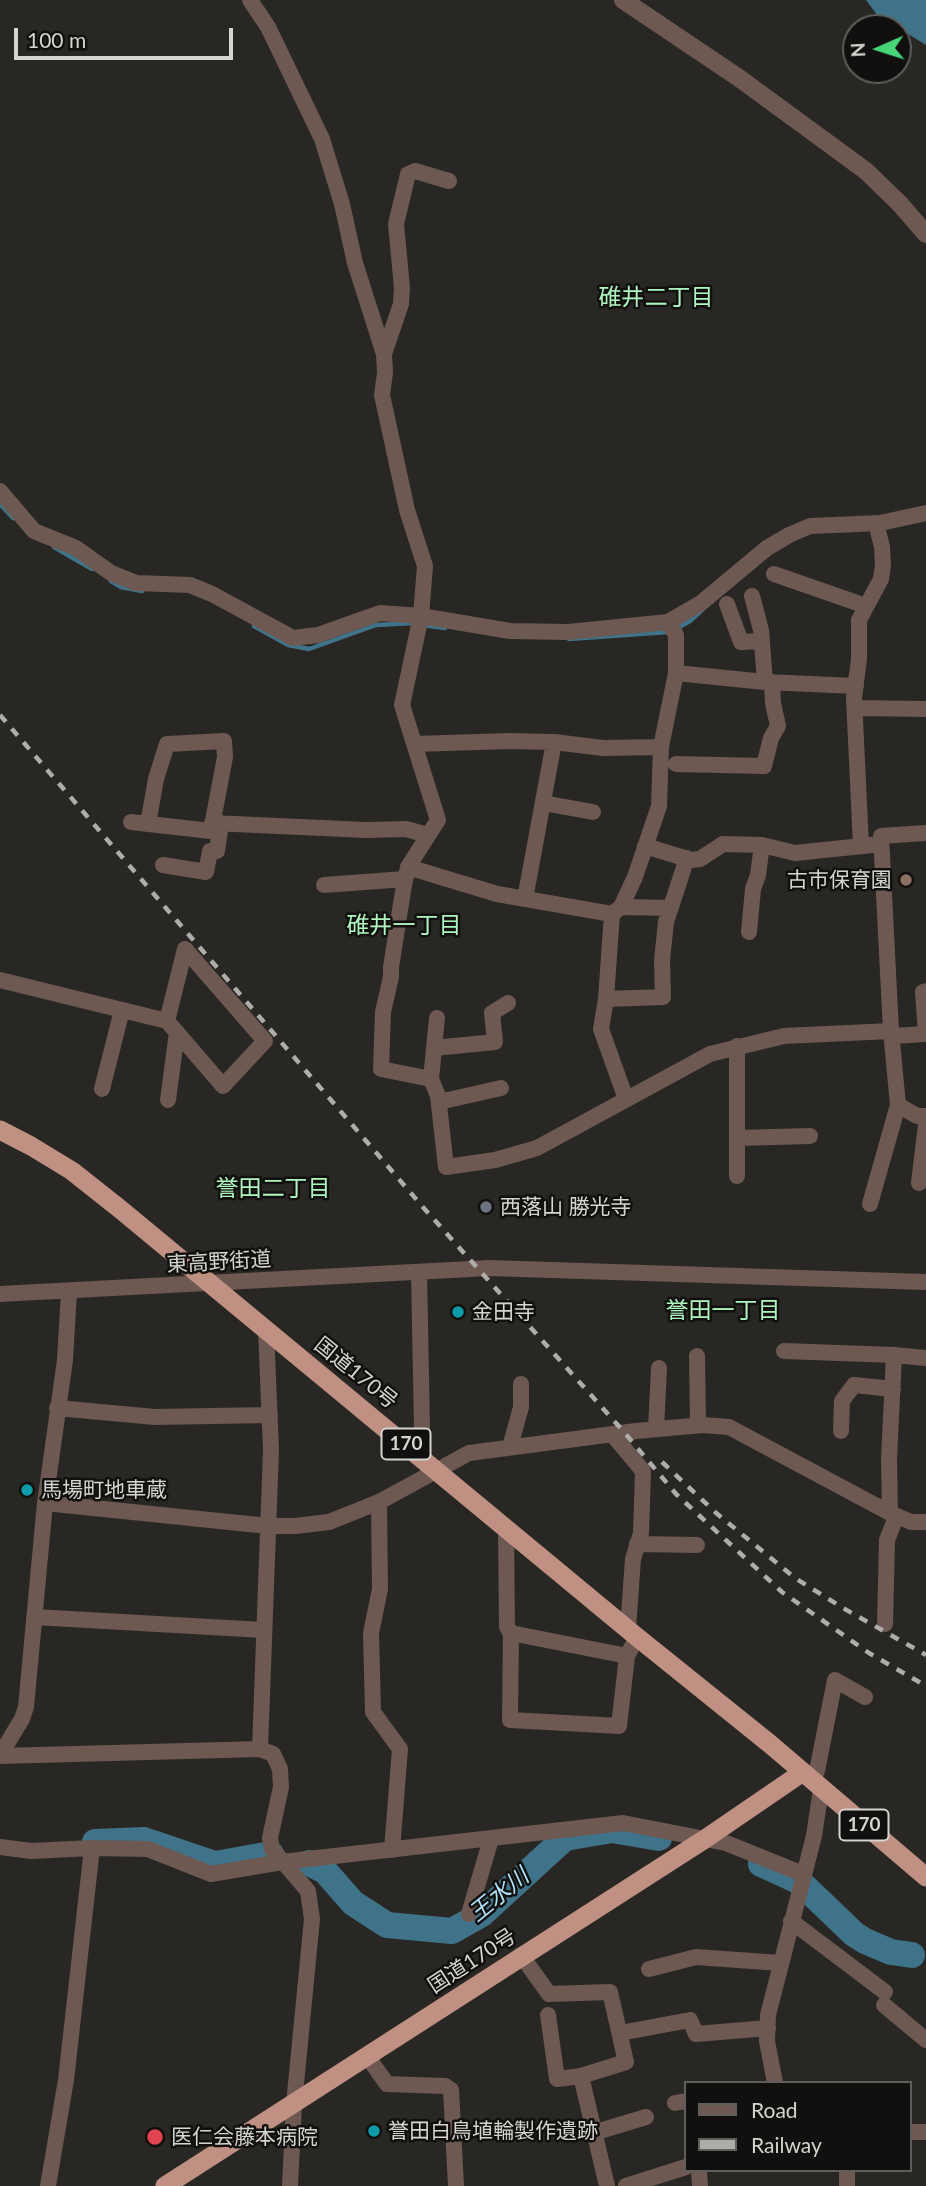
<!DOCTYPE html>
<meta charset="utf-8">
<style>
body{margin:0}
#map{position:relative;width:926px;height:2186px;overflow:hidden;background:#292723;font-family:Lato,sans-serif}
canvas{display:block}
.legend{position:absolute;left:684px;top:2081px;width:228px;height:91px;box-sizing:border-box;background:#11100e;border:2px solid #5f5e5c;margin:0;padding:9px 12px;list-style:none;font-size:21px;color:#d5d4d1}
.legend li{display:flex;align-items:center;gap:14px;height:35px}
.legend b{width:35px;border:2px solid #5f5e5c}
.north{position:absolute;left:842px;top:14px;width:70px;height:70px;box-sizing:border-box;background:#11100e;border:2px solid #5f5e5c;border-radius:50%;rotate:267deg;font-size:19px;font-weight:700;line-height:28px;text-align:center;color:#d5d4d1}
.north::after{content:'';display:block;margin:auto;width:24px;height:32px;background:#47d779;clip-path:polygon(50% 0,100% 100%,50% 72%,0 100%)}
.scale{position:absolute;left:14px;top:28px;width:219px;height:32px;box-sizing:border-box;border:4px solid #d5d4d1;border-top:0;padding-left:9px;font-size:21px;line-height:24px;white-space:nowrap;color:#d5d4d1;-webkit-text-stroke:5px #11100e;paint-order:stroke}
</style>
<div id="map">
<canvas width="926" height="2186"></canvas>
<ul class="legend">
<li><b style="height:9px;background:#6d5852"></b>Road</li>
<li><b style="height:9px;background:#aeadaa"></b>Railway</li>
</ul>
<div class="north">N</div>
<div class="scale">100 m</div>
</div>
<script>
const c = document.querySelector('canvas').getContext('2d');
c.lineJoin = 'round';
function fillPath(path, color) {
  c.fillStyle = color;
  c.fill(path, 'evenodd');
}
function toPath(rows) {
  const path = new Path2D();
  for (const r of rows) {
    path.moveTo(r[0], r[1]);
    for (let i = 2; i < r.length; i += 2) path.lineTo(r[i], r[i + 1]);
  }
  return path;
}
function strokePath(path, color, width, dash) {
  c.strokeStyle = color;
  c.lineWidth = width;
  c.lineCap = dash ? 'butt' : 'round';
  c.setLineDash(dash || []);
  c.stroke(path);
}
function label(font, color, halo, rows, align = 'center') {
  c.font = font + ' Lato,"Noto Sans JP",sans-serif';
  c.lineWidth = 5;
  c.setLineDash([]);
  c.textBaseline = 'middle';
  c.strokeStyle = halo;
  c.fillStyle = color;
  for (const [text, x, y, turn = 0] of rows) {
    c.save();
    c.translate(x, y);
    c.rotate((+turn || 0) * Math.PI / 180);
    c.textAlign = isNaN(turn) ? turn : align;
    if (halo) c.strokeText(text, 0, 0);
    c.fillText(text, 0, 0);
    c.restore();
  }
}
fillPath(toPath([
 [866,0,926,0,926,45,877,15]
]), '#3f7389');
strokePath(toPath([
 [0,504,13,518],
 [54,547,92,569],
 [111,581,121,587,142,591],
 [423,625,445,628],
 [254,626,288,645,309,649,376,625,414,623],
 [676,629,690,621,703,609],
 [569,639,668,632]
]), '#3f7389', 4.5);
strokePath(toPath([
 [95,1842,144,1840,215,1864,271,1854],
 [309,1863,325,1871,353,1903,387,1925,452,1931,482,1914,565,1838,612,1830,659,1838],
 [761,1864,796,1880,805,1887,854,1934,865,1941,891,1952,912,1955]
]), '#3f7389', 26);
strokePath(toPath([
 [250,0,268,27,322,139,342,204,355,263,384,354,385,373,382,395,407,510,425,566,421,616,402,705,438,820,408,867,497,894,612,914,606,999,601,1029,626,1099],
 [384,354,401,304,402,288,396,224,408,174,415,171,449,181],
 [0,491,34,531,76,548,111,573,136,583,190,585,212,594,293,638,318,635,380,613,421,616,510,631,568,632,668,622,701,603,767,548,789,535,810,526,880,523,926,513],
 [774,574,866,606],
 [752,596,761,630,765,682],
 [727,604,741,642,762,641],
 [676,673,765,682,856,686],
 [855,708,926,709],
 [414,744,509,741,554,742,603,748,661,747],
 [676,764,764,766,771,738,778,726,773,703,772,682],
 [543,803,593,812],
 [131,822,211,831,225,757,224,741,167,744,156,779,148,824],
 [212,823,366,830,406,829,428,835],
 [926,833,881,836,891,1031,898,1105,917,1116,926,1116],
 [645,846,691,860,700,859,723,844,762,845,795,853,872,845],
 [861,846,854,698,859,659,859,620,881,579,883,565,882,547,876,523],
 [163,865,206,872,210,851,217,851,221,823],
 [408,867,404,885,391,967,391,977,383,1012,381,1069,431,1079],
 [324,885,405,879],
 [525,899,554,742],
 [621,907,671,908],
 [612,914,621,907,635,877,659,806,661,747,676,673,676,635,668,622],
 [749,932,753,889,758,875,762,845],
 [0,980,167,1021,223,1086,265,1041,185,949,167,1021],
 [606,999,663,997,662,960,666,922,687,858],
 [437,1018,431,1079,438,1096,446,1167,495,1160,537,1148,710,1054,784,1036,891,1031],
 [892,1036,926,1034,923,992,926,991],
 [737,1046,737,1176],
 [434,1048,495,1042,492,1013,508,1003],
 [102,1089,122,1010],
 [168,1100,177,1032],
 [439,1102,501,1088],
 [737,1138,810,1136],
 [919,1183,926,1125],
 [870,1204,898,1105],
 [0,1294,489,1268,926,1282],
 [784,1351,894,1355],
 [697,1356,698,1425],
 [57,1408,155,1417,270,1415],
 [656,1429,659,1368],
 [841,1431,842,1401,854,1385,893,1389],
 [612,1434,643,1471,641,1533,633,1559,628,1629],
 [510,1447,521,1407,521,1384],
 [418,1453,422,1428,419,1272],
 [379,1502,380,1589,371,1633,373,1712,400,1749,392,1850],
 [45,1503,268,1526,295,1526,329,1522,379,1502,469,1453,636,1431,703,1425,729,1427,890,1513,911,1522,926,1522],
 [890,1513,889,1460,894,1355,926,1358],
 [506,1527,507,1627,511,1633,510,1720,619,1726,627,1656,637,1637],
 [637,1544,697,1545],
 [34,1617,263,1630],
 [885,1624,887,1540,896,1517],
 [511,1633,627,1656],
 [260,1749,271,1450,266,1330],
 [0,1755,22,1719,26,1707,45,1503,65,1360,69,1292],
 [0,1756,260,1749,273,1754,280,1769,281,1787,270,1838,272,1849,308,1891,312,1919,294,2104,290,2186],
 [810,1779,817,1771,835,1680,865,1697],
 [0,1847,31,1851,92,1848,148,1849,211,1874,282,1862,623,1823,726,1843,803,1874],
 [469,1914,491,1839],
 [791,1921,885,1992],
 [521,1955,549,1994,610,1992,626,2062,581,2076,607,2186],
 [649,1969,696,1957,780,1963],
 [884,2005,926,2040],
 [548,2015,557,2079,581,2076],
 [620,2033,690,2020,696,2034,768,2028],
 [367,2056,387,2084,445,2086,451,2090,456,2186],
 [775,2083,767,2041,768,2015,814,1836,821,1789],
 [675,2103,686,2101],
 [910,2132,926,2132],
 [593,2133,646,2117],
 [699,2170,700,2186],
 [847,2170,847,2186],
 [48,2186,66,2080,92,1848],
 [626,2186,686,2167]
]), '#6d5852', 16);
strokePath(toPath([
 [623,0,739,78,866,171,900,204,926,234]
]), '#6d5852', 18);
strokePath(toPath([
 [0,1130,31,1146,72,1171,120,1209,637,1637,770,1744,926,1877],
 [165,2186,705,1839,803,1772]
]), '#c09182', 19);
strokePath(toPath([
 [0,715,422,1206,624,1432,676,1494,782,1592,869,1653,926,1686],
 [662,1462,715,1512,795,1578,843,1608,926,1655]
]), '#aeadaa', 4.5, [9, 9]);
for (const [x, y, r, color] of [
 [906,880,7,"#8d6e63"],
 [486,1207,7,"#6b7280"],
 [458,1312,7,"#0f9aa8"],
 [27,1490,7,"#0f9aa8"],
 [374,2131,7,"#0f9aa8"],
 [155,2137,9,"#e0444e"]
]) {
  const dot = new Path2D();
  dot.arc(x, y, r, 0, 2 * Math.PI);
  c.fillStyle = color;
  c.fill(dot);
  strokePath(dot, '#11100e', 2.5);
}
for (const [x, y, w] of [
 [406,1444,49],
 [864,1825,49]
]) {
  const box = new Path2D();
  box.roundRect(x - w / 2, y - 15.5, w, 31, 5);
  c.fillStyle = '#11100e';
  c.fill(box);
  strokePath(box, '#d5d4d1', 2);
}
label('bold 19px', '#d5d4d1', null, [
 ["170",406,1444],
 ["170",864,1825]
]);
label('21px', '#d5d4d1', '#11100e', [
 ["古市保育園",892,880,"right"],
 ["西落山 勝光寺",500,1207],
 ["金田寺",472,1312],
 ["馬場町地車蔵",41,1490],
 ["誉田白鳥埴輪製作遺跡",388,2131],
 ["医仁会藤本病院",171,2137]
], 'left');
label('21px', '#d5d4d1', '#11100e', [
 ["東高野街道",219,1262,-3],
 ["国道170号",356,1373,39],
 ["国道170号",472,1961,-33]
]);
label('23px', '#aff4bf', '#11100e', [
 ["碓井二丁目",656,298],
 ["碓井一丁目",404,926],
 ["誉田二丁目",273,1189],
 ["誉田一丁目",723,1311]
]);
label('italic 23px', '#b1e1f7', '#11100e', [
 ["王水川",499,1895,-39]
]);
</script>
